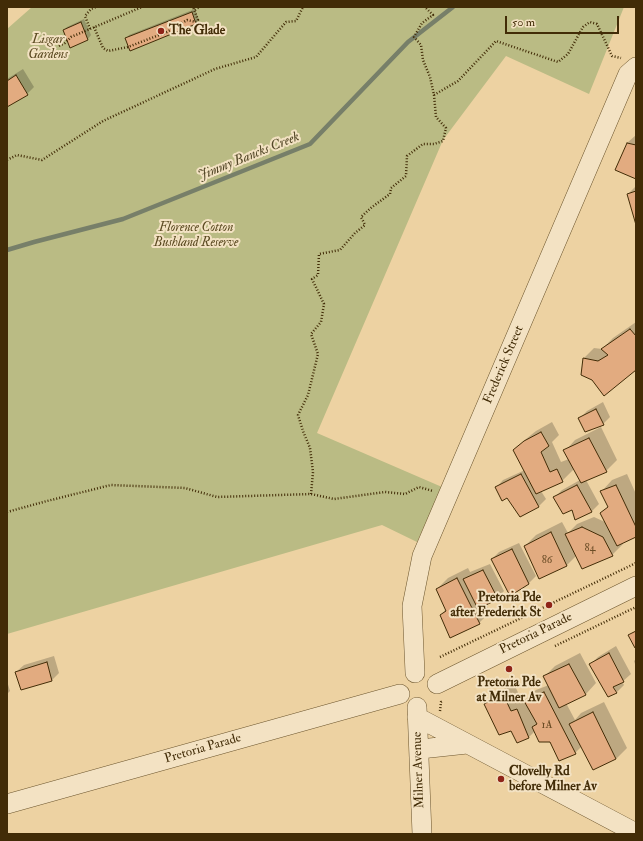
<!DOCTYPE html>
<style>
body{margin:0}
#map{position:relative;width:643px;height:841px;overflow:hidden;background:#edd2a2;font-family:"IM FELL Double Pica",serif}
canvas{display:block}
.frame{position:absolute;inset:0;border:8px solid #422c07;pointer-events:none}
.scale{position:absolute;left:505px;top:16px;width:114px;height:18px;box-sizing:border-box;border:2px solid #422c07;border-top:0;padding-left:5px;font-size:12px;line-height:14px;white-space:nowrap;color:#422c07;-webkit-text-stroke:3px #f3e2c3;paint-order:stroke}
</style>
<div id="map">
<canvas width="643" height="841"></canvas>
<div class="frame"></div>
<div class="scale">50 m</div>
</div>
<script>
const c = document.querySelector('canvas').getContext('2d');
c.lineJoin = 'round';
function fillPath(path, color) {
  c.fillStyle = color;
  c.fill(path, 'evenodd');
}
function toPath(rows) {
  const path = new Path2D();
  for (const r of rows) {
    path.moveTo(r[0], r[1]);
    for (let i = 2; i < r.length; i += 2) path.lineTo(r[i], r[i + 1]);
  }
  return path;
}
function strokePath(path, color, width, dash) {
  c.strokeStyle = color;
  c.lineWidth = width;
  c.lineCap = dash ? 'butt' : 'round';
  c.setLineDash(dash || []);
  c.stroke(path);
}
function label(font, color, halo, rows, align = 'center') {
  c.font = font + ' "IM FELL Double Pica",serif';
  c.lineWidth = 4;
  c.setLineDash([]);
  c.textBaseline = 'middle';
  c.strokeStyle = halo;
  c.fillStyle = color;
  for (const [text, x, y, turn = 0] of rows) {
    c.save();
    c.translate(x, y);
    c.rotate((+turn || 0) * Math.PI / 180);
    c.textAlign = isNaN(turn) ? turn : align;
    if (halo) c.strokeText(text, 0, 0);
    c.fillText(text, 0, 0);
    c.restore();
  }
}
fillPath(toPath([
 [32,7,624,7,589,94,506,56,443,140,317,433,442,487,417,542,382,525,7,634,7,29]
]), '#babb84');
fillPath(toPath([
 [195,9,199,20,196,23,130,49,126,39,129,35],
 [84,19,91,35,88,39,71,46,64,30,67,27],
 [23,69,34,87,27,94,7,106,7,79],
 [636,135,636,178,627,143],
 [636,186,636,221,628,194],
 [636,322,636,368,583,359,594,348,602,349,613,338],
 [603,402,610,417,603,424,580,418,587,411],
 [552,422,559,435,552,442,561,462,569,459,565,451,575,440,601,427,617,460,606,471,586,480,599,504,592,511,572,509,555,497,562,490,580,480,574,469,562,481,541,491,546,499,539,506,508,497,496,488,503,480,525,470,515,450,526,439,536,431],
 [627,474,636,494,636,535,622,542,623,544,612,555,577,555,567,565,540,578,525,546,536,535,562,522,568,533,577,524,594,517,605,522,601,514,609,506,602,491,612,480],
 [519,543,536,576,529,583,510,594,492,559,499,552],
 [490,564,504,591,497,599,486,604,490,612,479,623,441,615,446,609,437,589,448,578,468,568,470,572],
 [616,646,631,674,622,682,624,685,617,692,591,664,598,657],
 [580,653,596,683,586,694,566,703,575,720,581,713,604,702,627,748,616,759,582,746,575,753,551,741,535,731,529,737,517,742,512,729,486,704,496,693,514,684,522,701,526,699,536,690,549,685,545,676,555,666],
 [54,656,59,673,52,680,16,672,24,665],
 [636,659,636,667,634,661],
 [7,681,10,691,7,694]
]), '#0003');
strokePath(toPath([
 [7,250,34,242,123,219,310,144,408,42,453,7]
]), '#777f69', 4.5);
const building = toPath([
 [192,12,196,24,130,51,125,38,192,12],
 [81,22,88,40,70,48,63,30,81,22],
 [16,75,28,95,7,107,7,81,16,75],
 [627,143,636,145,636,179,615,170,627,143],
 [636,191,636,225,627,194,636,191],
 [630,329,636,336,636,370,604,396,592,380,581,375,583,358,598,361,608,355,601,349,630,329],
 [596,409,604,425,585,432,578,418,596,409],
 [541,432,549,446,541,452,550,472,557,469,563,482,536,494,513,450,524,441,541,432],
 [589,438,607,472,581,483,563,450,589,438],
 [521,474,539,507,520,517,507,498,502,501,495,487,521,474],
 [577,485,592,512,575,520,572,510,563,514,553,497,577,485],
 [616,485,636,527,636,537,617,546,600,513,608,507,600,491,616,485],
 [582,527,603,537,613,556,582,569,565,534,582,527],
 [551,532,567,566,539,579,524,546,551,532],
 [512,549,529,584,510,596,491,559,512,549],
 [483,570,498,599,478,609,463,579,483,570],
 [457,578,480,624,450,638,440,615,446,611,436,589,457,578],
 [636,631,636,648,635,648,628,635,636,631],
 [609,653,624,682,613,687,617,693,608,697,589,664,609,653],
 [47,662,52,681,21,690,15,672,47,662],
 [569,664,586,695,559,708,543,676,569,664],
 [544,692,576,754,559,761,550,742,539,742,532,727,537,724,524,701,544,692],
 [503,694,511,711,517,709,529,738,517,743,511,731,499,735,484,704,503,694],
 [593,712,616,759,593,770,569,724,593,712]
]);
fillPath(building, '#e2ab80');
strokePath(building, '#422c07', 1);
const minor = toPath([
 [415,673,412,606,422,556,628,74,636,67],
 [437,684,636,586],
 [417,707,422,834],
 [417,717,636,833],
 [419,750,430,748,467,744],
 [7,804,400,694]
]);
strokePath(minor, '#6d562e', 20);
strokePath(toPath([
 [195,10,199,7],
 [94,27,103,48,108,51,128,47,167,32,187,20,196,22,198,20,193,7],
 [90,29,85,16,91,9,96,7],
 [59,46,65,43,71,37,142,7],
 [434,95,458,81,496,41,558,62,568,54,583,27,590,22,597,24,612,56,621,58],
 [7,160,17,155,42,160,103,121,215,69,256,57,286,22,296,21,303,7],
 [311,494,313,472,310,448,303,431,298,415,308,395,318,354,311,334,321,322,324,304,312,279,318,275,319,254,340,250,355,233,365,225,361,217,372,207,390,194,391,188,406,176,407,156,423,144,434,144,443,141,446,128,436,117,434,95,430,77,423,60,421,45,414,37,422,23,433,15,425,7],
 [7,512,47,501,111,485,185,488,217,497,311,494,334,499,385,492,405,494,419,487,433,491],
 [555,646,636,607],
 [440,657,636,563],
 [440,711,441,702,443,701]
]), '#422c07', 2.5, [1, 2]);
strokePath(minor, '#f3e2c3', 19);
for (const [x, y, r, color] of [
 [161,31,4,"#8f2418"],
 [549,605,4,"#8f2418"],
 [509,669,4,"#8f2418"],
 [501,779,4,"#8f2418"]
]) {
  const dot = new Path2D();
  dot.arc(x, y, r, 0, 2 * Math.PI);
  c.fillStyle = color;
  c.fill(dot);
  strokePath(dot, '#f3e2c3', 1.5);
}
label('11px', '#6a4c25', null, [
 ["84",590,549],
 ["86",547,561],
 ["1A",547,726]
]);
label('bold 13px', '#422c07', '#f3e2c3', [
 ["The Glade",169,31],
 ["Pretoria Pde",541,598,"right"],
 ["after Frederick St",541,613,"right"],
 ["Pretoria Pde",509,683,"center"],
 ["at Milner Av",509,698,"center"],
 ["Clovelly Rd",509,772],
 ["before Milner Av",509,787]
], 'left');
label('italic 13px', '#5a4920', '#f3e2c3', [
 ["Lisgar",48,40],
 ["Gardens",48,55],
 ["Florence Cotton",196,228],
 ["Bushland Reserve",196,243]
]);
label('13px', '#422c07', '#f3e2c3', [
 ["Frederick Street",504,365,-67],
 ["Pretoria Parade",536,634,-26],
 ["Pretoria Parade",203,749,-16],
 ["Milner Avenue",419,770,-92]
]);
label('italic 14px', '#544828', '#f3e2c3', [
 ["Jimmy Bancks Creek",249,157,-22]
]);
</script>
